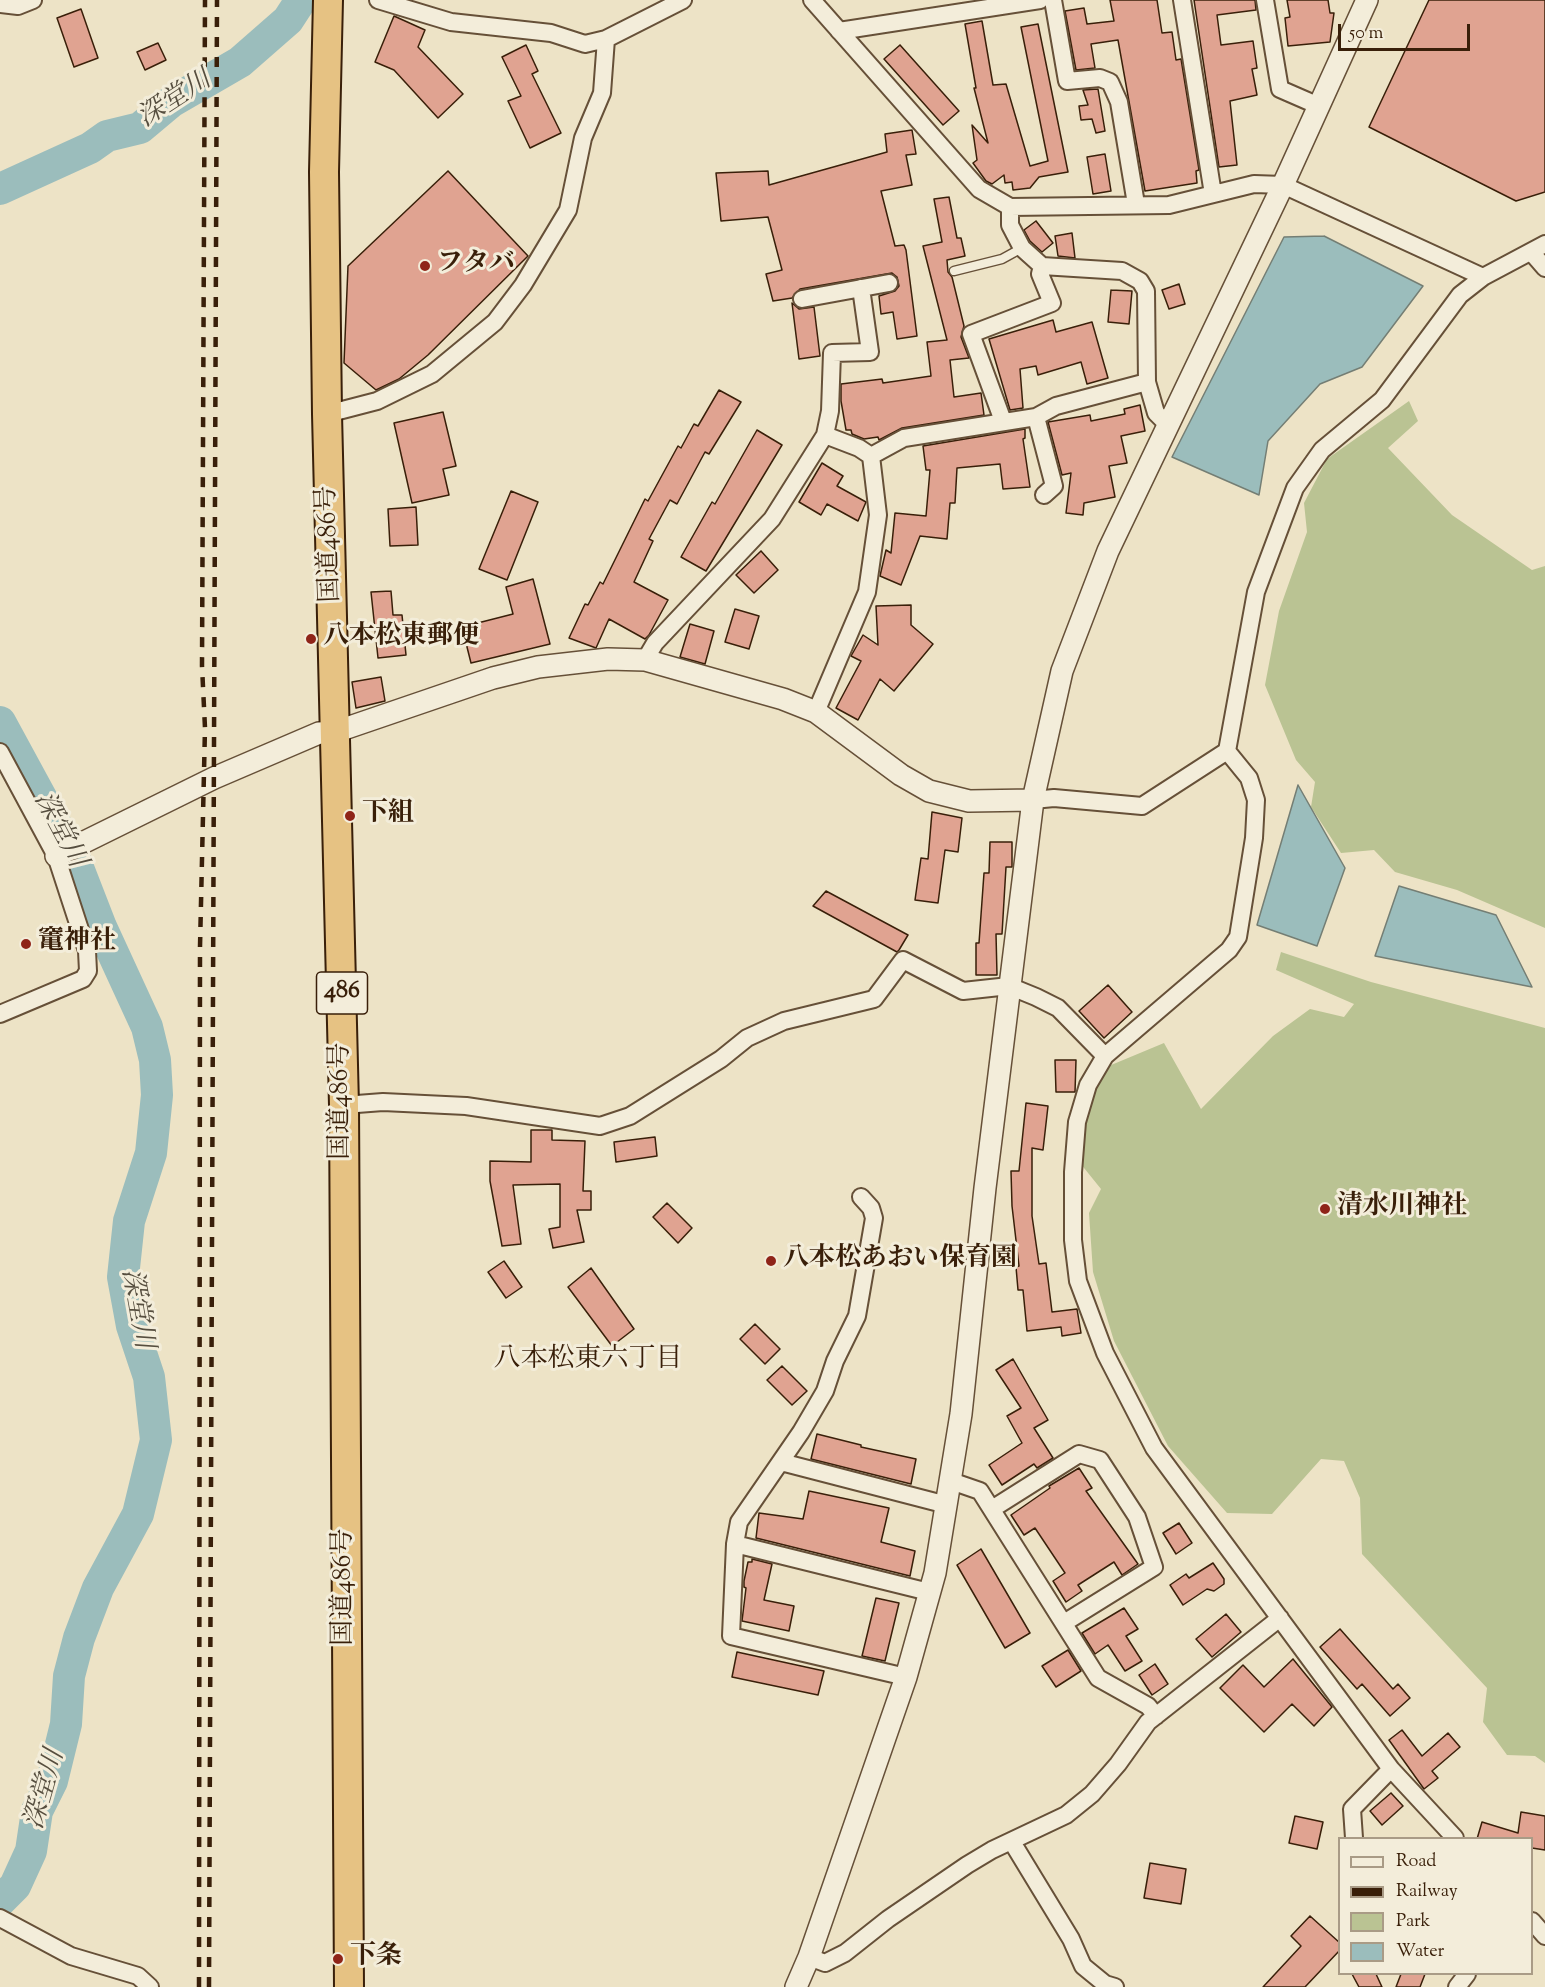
<!DOCTYPE html>
<meta charset="utf-8">
<style>
body{margin:0}
#map{position:relative;width:1545px;height:1987px;overflow:hidden;background:#ede3c6;font-family:"Sorts Mill Goudy",serif}
canvas{display:block}
.legend{position:absolute;left:1338px;top:1837px;width:195px;height:138px;box-sizing:border-box;background:#f3edda;border:2px solid #a99b86;margin:0;padding:8px 10px;list-style:none;font-size:18px;color:#391f09}
.legend li{display:flex;align-items:center;gap:12px;height:30px}
.legend b{width:30px;border:2px solid #a99b86}
.scale{position:absolute;left:1338px;top:24px;width:132px;height:27px;box-sizing:border-box;border:3px solid #391f09;border-top:0;padding-left:8px;font-size:18px;line-height:21px;white-space:nowrap;color:#391f09;-webkit-text-stroke:4px #f3edda;paint-order:stroke}
</style>
<div id="map">
<canvas width="1545" height="1987"></canvas>
<ul class="legend">
<li><b style="height:8px;background:#f3edda"></b>Road</li>
<li><b style="height:8px;background:#391f09"></b>Railway</li>
<li><b style="height:16px;background:#bac393"></b>Park</li>
<li><b style="height:16px;background:#9bbdbc"></b>Water</li>
</ul>
<div class="scale">50 m</div>
</div>
<script>
const c = document.querySelector('canvas').getContext('2d');
c.lineJoin = 'round';
function fillPath(path, color) {
  c.fillStyle = color;
  c.fill(path, 'evenodd');
}
function toPath(rows) {
  const path = new Path2D();
  for (const r of rows) {
    path.moveTo(r[0], r[1]);
    for (let i = 2; i < r.length; i += 2) path.lineTo(r[i], r[i + 1]);
  }
  return path;
}
function strokePath(path, color, width, dash) {
  c.strokeStyle = color;
  c.lineWidth = width;
  c.lineCap = dash ? 'butt' : 'round';
  c.setLineDash(dash || []);
  c.stroke(path);
}
function label(font, color, halo, rows, align = 'center') {
  c.font = font + ' "Sorts Mill Goudy","Noto Serif JP",serif';
  c.lineWidth = 6;
  c.setLineDash([]);
  c.textBaseline = 'middle';
  c.strokeStyle = halo;
  c.fillStyle = color;
  for (const [text, x, y, turn = 0] of rows) {
    c.save();
    c.translate(x, y);
    c.rotate((+turn || 0) * Math.PI / 180);
    c.textAlign = isNaN(turn) ? turn : align;
    if (halo) c.strokeText(text, 0, 0);
    c.fillText(text, 0, 0);
    c.restore();
  }
}
fillPath(toPath([
 [1409,401,1418,421,1388,448,1452,515,1532,570,1545,566,1545,928,1457,890,1395,872,1374,850,1341,853,1311,807,1315,782,1296,760,1265,685,1279,611,1307,532,1304,503,1327,459],
 [1281,952,1371,982,1545,1028,1545,1763,1535,1756,1507,1755,1483,1722,1487,1688,1362,1554,1360,1498,1344,1461,1321,1459,1272,1514,1227,1513,1168,1446,1114,1341,1093,1272,1089,1213,1101,1189,1080,1163,1084,1121,1104,1068,1164,1043,1201,1109,1273,1036,1310,1009,1344,1017,1354,1004,1276,970]
]), '#bac393');
const water = toPath([
 [1324,236,1423,286,1362,367,1320,384,1268,441,1259,495,1172,457,1284,237,1324,236],
 [1298,785,1345,868,1317,946,1257,925,1298,785],
 [1399,886,1496,915,1532,987,1375,956,1399,886]
]);
fillPath(water, '#9bbdbc');
strokePath(water, '#747e74', 1.5);
strokePath(toPath([
 [0,189,90,148,107,136,140,128,171,102,240,62,288,20,301,0],
 [0,722,75,860,101,927,147,1027,155,1060,157,1095,151,1153,129,1221,123,1277,132,1326,149,1377,156,1440,138,1514,98,1588,79,1638,69,1676,66,1724,52,1781,37,1811,31,1851,15,1886,0,1901]
]), '#9bbdbc', 32);
const building = toPath([
 [1110,0,1157,0,1162,33,1172,32,1176,60,1181,59,1199,170,1196,171,1197,183,1145,191,1118,40,1091,44,1095,68,1076,70,1065,11,1084,8,1087,24,1114,21,1110,0],
 [1194,0,1255,0,1256,10,1217,15,1221,45,1253,41,1257,68,1252,69,1257,95,1230,101,1237,165,1219,167,1194,0],
 [1287,0,1328,0,1330,13,1334,13,1330,42,1288,46,1285,18,1290,17,1287,0],
 [1429,0,1545,0,1545,192,1516,201,1369,127,1429,0],
 [81,9,98,58,74,67,57,18,81,9],
 [394,16,425,30,418,47,463,94,438,118,394,70,375,62,394,16],
 [982,21,993,85,1006,84,1030,166,1048,161,1021,27,1038,24,1068,172,1039,177,1030,188,1013,190,1012,182,1005,183,1004,175,992,184,986,181,973,163,977,160,972,125,988,143,974,88,976,88,965,24,982,21],
 [158,43,166,60,145,70,137,52,158,43],
 [526,45,538,71,532,74,561,133,530,148,508,101,521,96,502,57,526,45],
 [900,45,959,111,943,125,884,59,900,45],
 [1098,89,1105,131,1096,133,1092,119,1081,120,1079,106,1088,105,1083,90,1098,89],
 [912,130,916,154,906,155,912,185,881,191,895,246,904,245,906,250,917,336,897,339,893,312,881,314,879,296,895,291,899,286,897,277,892,273,800,289,792,298,773,301,766,274,782,270,768,217,721,221,716,173,768,171,769,185,887,152,885,134,912,130],
 [1105,154,1111,191,1093,194,1087,157,1105,154],
 [448,171,528,256,428,355,399,379,376,390,344,363,348,266,448,171],
 [949,197,957,238,961,238,965,256,947,260,948,272,952,277,964,326,961,337,969,358,950,360,954,397,981,393,984,415,902,428,879,440,878,437,864,439,852,434,851,430,846,430,841,401,841,384,882,379,883,383,931,376,927,342,947,340,923,246,942,242,934,199,949,197],
 [1036,221,1053,243,1042,252,1030,241,1024,230,1036,221],
 [1072,233,1075,258,1058,256,1055,236,1072,233],
 [1179,284,1185,304,1169,309,1162,290,1179,284],
 [1111,290,1132,291,1129,324,1108,322,1111,290],
 [792,303,799,309,814,307,820,356,799,359,792,303],
 [1053,320,1056,332,1092,322,1108,378,1087,384,1081,362,1038,375,1036,366,1020,369,1023,408,1010,410,989,339,1053,320],
 [719,390,741,402,709,454,705,452,677,504,670,500,649,539,653,541,634,582,668,600,649,635,645,639,609,619,596,648,569,638,585,604,588,605,600,582,603,584,645,499,648,501,678,446,681,448,694,424,698,426,719,390],
 [1140,405,1145,431,1121,436,1127,463,1109,466,1115,497,1084,503,1083,515,1066,513,1071,473,1062,475,1048,422,1090,415,1091,421,1125,414,1124,409,1140,405],
 [443,412,456,466,443,469,449,495,412,503,394,423,443,412],
 [1025,429,1025,438,1023,439,1030,487,1003,489,1000,464,957,468,955,503,950,503,947,539,920,536,901,585,880,576,886,550,891,553,895,513,926,516,930,470,926,470,923,446,1025,429],
 [757,430,782,445,706,571,681,557,712,502,715,504,757,430],
 [822,463,843,476,837,486,866,502,858,521,827,504,821,515,799,502,822,463],
 [511,491,538,502,507,580,479,569,511,491],
 [416,507,418,545,390,546,388,509,416,507],
 [761,551,778,570,754,593,736,575,761,551],
 [533,579,550,644,471,663,462,627,513,614,506,587,533,579],
 [391,591,393,615,402,615,406,655,378,658,371,592,391,591],
 [911,605,911,625,933,644,894,691,880,679,858,720,836,708,861,661,851,656,863,635,878,645,876,606,911,605],
 [735,609,759,616,749,649,725,642,735,609],
 [690,624,714,631,705,664,680,657,690,624],
 [381,677,385,701,356,708,352,682,381,677],
 [932,812,962,818,958,852,945,850,938,903,915,900,921,858,928,859,932,812],
 [990,842,1012,842,1012,867,1006,867,1002,934,996,934,997,975,976,975,976,943,979,943,984,873,989,873,990,842],
 [826,891,908,935,899,950,897,952,813,906,826,891],
 [1108,985,1132,1012,1104,1038,1079,1011,1108,985],
 [1055,1060,1076,1060,1075,1092,1056,1092,1055,1060],
 [1026,1103,1048,1106,1043,1150,1032,1148,1032,1216,1039,1264,1046,1263,1052,1312,1077,1309,1081,1333,1062,1336,1061,1327,1027,1331,1023,1290,1018,1290,1016,1267,1019,1266,1012,1206,1011,1171,1019,1171,1026,1103],
 [531,1130,552,1130,552,1140,585,1141,583,1191,591,1191,591,1210,577,1210,584,1242,553,1248,549,1229,560,1227,560,1184,513,1185,521,1244,502,1246,490,1181,490,1161,531,1162,531,1130],
 [655,1137,657,1156,616,1162,614,1142,655,1137],
 [667,1203,692,1228,678,1243,653,1217,667,1203],
 [504,1261,522,1287,506,1298,488,1272,504,1261],
 [591,1268,634,1329,612,1346,568,1287,591,1268],
 [755,1324,780,1349,765,1364,740,1339,755,1324],
 [1013,1359,1048,1420,1034,1428,1053,1458,1037,1468,1034,1464,1002,1485,989,1465,1022,1443,1007,1416,1021,1408,996,1370,1013,1359],
 [782,1366,807,1391,792,1405,767,1380,782,1366],
 [817,1434,861,1445,861,1447,916,1459,911,1484,811,1459,817,1434],
 [1079,1468,1092,1488,1086,1491,1138,1564,1122,1575,1114,1562,1078,1585,1082,1591,1066,1602,1053,1581,1065,1573,1035,1528,1024,1535,1011,1515,1050,1488,1049,1486,1079,1468],
 [809,1491,889,1508,881,1542,915,1551,910,1576,756,1538,759,1513,803,1519,809,1491],
 [1179,1523,1192,1543,1176,1554,1163,1533,1179,1523],
 [981,1549,1030,1633,1005,1648,957,1565,981,1549],
 [752,1559,772,1564,764,1600,794,1606,789,1631,742,1621,746,1588,744,1587,744,1581,748,1562,752,1562,752,1559],
 [1213,1563,1224,1579,1224,1584,1214,1591,1207,1589,1183,1605,1170,1585,1186,1574,1189,1578,1213,1563],
 [876,1598,899,1603,885,1661,862,1656,876,1598],
 [1124,1608,1138,1629,1126,1636,1142,1661,1125,1671,1108,1645,1095,1654,1082,1633,1124,1608],
 [1226,1614,1241,1632,1212,1657,1196,1639,1226,1614],
 [1340,1629,1393,1689,1398,1684,1410,1698,1390,1716,1362,1684,1357,1689,1320,1647,1340,1629],
 [1068,1650,1081,1671,1056,1687,1042,1666,1068,1650],
 [737,1652,824,1671,818,1695,732,1677,737,1652],
 [1293,1659,1332,1707,1314,1726,1292,1704,1264,1732,1220,1688,1243,1665,1264,1687,1293,1659],
 [1155,1664,1168,1684,1152,1695,1139,1675,1155,1664],
 [1402,1730,1422,1756,1448,1733,1460,1747,1432,1771,1438,1778,1424,1789,1389,1740,1402,1730],
 [1391,1793,1403,1806,1382,1825,1370,1811,1391,1793],
 [1521,1812,1545,1816,1545,1850,1532,1848,1532,1839,1477,1839,1482,1822,1518,1833,1521,1812],
 [1295,1816,1323,1822,1317,1849,1289,1843,1295,1816],
 [1150,1863,1186,1869,1181,1904,1144,1898,1150,1863],
 [1310,1916,1340,1943,1340,1950,1305,1987,1263,1987,1301,1946,1291,1936,1310,1916],
 [1352,1974,1376,1974,1382,1987,1359,1987,1352,1974],
 [1401,1974,1425,1974,1420,1987,1396,1987,1401,1974]
]);
fillPath(building, '#e0a391');
strokePath(building, '#391f09', 1.5);
const service = toPath([
 [954,271,1002,259,1022,248]
]);
const minor = toPath([
 [378,0,451,22,551,33,585,44,606,39,683,0],
 [812,0,979,189,1010,207,1169,205,1254,184,1283,185,1483,277],
 [1053,0,1067,81,1100,78,1110,82,1119,102,1136,204],
 [1182,0,1213,194],
 [1265,0,1280,89,1319,106],
 [0,4,18,6,33,0],
 [839,31,1040,0],
 [1010,207,1010,225,1022,248,1042,266,1122,271,1140,281,1146,291,1147,382,1156,413,1168,425],
 [1532,253,1545,268],
 [802,299,889,283],
 [327,414,377,401,432,374,495,322,523,285,568,210,583,138,602,93,606,39],
 [1036,417,1054,486,1044,495],
 [1003,421,971,334,1052,303,1040,274,1042,266],
 [871,456,904,438,1036,417,1056,406,1147,382],
 [645,660,655,643,772,519,825,435,830,411,832,353,870,352,861,288],
 [816,712,867,592,878,515,871,456,859,448,825,435],
 [1227,751,1249,778,1256,800,1254,838,1238,937,1229,950,1105,1056,1088,1085,1077,1122,1073,1172,1073,1240,1078,1281,1105,1353,1154,1448,1391,1769,1455,1838],
 [0,752,56,856,87,951,88,971,83,979,0,1014],
 [1033,800,1054,798,1142,806,1227,751,1256,592,1295,488,1322,450,1382,400,1460,295,1483,277,1545,244],
 [344,1105,383,1102,466,1106,600,1126,630,1116,721,1059,747,1038,784,1021,874,999,903,960,963,991,1009,986,1036,997,1058,1008,1105,1056],
 [861,1197,871,1208,874,1218,857,1316,835,1361,825,1391,801,1432,739,1522,735,1544,731,1636,906,1677],
 [781,1462,947,1505],
 [951,1481,980,1491,1098,1678,1148,1706,1156,1716],
 [992,1509,1079,1454,1100,1460,1137,1517,1154,1567,1064,1623],
 [735,1544,929,1592],
 [1354,1838,1352,1809,1391,1769],
 [1012,1842,1071,1939,1083,1966,1105,1984,1115,1987],
 [0,1918,71,1956,138,1976,150,1987],
 [1532,1921,1545,1936],
 [809,1957,825,1963,845,1953,888,1919,967,1865,992,1850,1066,1815,1092,1794,1118,1764,1148,1722,1280,1618],
 [1457,1987,1467,1974]
]);
const tertiary = toPath([
 [56,856,214,778,319,733,335,732,493,678,538,667,608,659,645,660,783,699,816,712,901,775,929,791,969,801,1033,800],
 [796,1987,809,1957,906,1677,935,1573,961,1414,985,1188,1033,800,1062,671,1108,551,1283,185,1367,0]
]);
const trunk = toPath([
 [328,0,324,172,327,414,344,1105,349,1987]
]);
strokePath(service, '#665038', 11);
strokePath(minor, '#665038', 20);
strokePath(tertiary, '#665038', 24);
strokePath(trunk, '#391f09', 32);
strokePath(service, '#f3edda', 8);
strokePath(minor, '#f3edda', 16);
strokePath(tertiary, '#f3edda', 21);
strokePath(trunk, '#e6c283', 28);
strokePath(toPath([
 [199,1987,200,947,205,728,202,666,205,0],
 [209,1987,217,0]
]), '#391f09', 4.5, [10, 10]);
for (const [x, y, r, color] of [
 [425,266,6,"#8f2418"],
 [311,639,6,"#8f2418"],
 [350,816,6,"#8f2418"],
 [26,944,6,"#8f2418"],
 [1325,1209,6,"#8f2418"],
 [771,1261,6,"#8f2418"],
 [338,1959,6,"#8f2418"]
]) {
  const dot = new Path2D();
  dot.arc(x, y, r, 0, 2 * Math.PI);
  c.fillStyle = color;
  c.fill(dot);
  strokePath(dot, '#f3edda', 2);
}
for (const [x, y, w] of [
 [342,993,51]
]) {
  const box = new Path2D();
  box.roundRect(x - w / 2, y - 21, w, 42, 4.5);
  c.fillStyle = '#f3edda';
  c.fill(box);
  strokePath(box, '#391f09', 1.5);
}
label('bold 24px', '#391f09', null, [
 ["486",342,993]
]);
label('bold 26px', '#391f09', '#f3edda', [
 ["フタバ",437,266],
 ["八本松東郵便",323,639],
 ["下組",362,816],
 ["竃神社",38,944],
 ["清水川神社",1337,1209],
 ["八本松あおい保育園",783,1261],
 ["下条",350,1959]
], 'left');
label('26px', '#391f09', '#f3edda', [
 ["国道486号",331,544,-92],
 ["国道486号",343,1101,-90],
 ["国道486号",346,1587,-90]
]);
label('italic 27px', '#564e3f', '#f3edda', [
 ["深堂川",176,101,-33],
 ["深堂川",58,831,62],
 ["深堂川",135,1309,80],
 ["深堂川",47,1790,-74]
]);
label('27px', '#391f09', '#f3edda', [
 ["八本松東六丁目",588,1361]
]);
</script>
